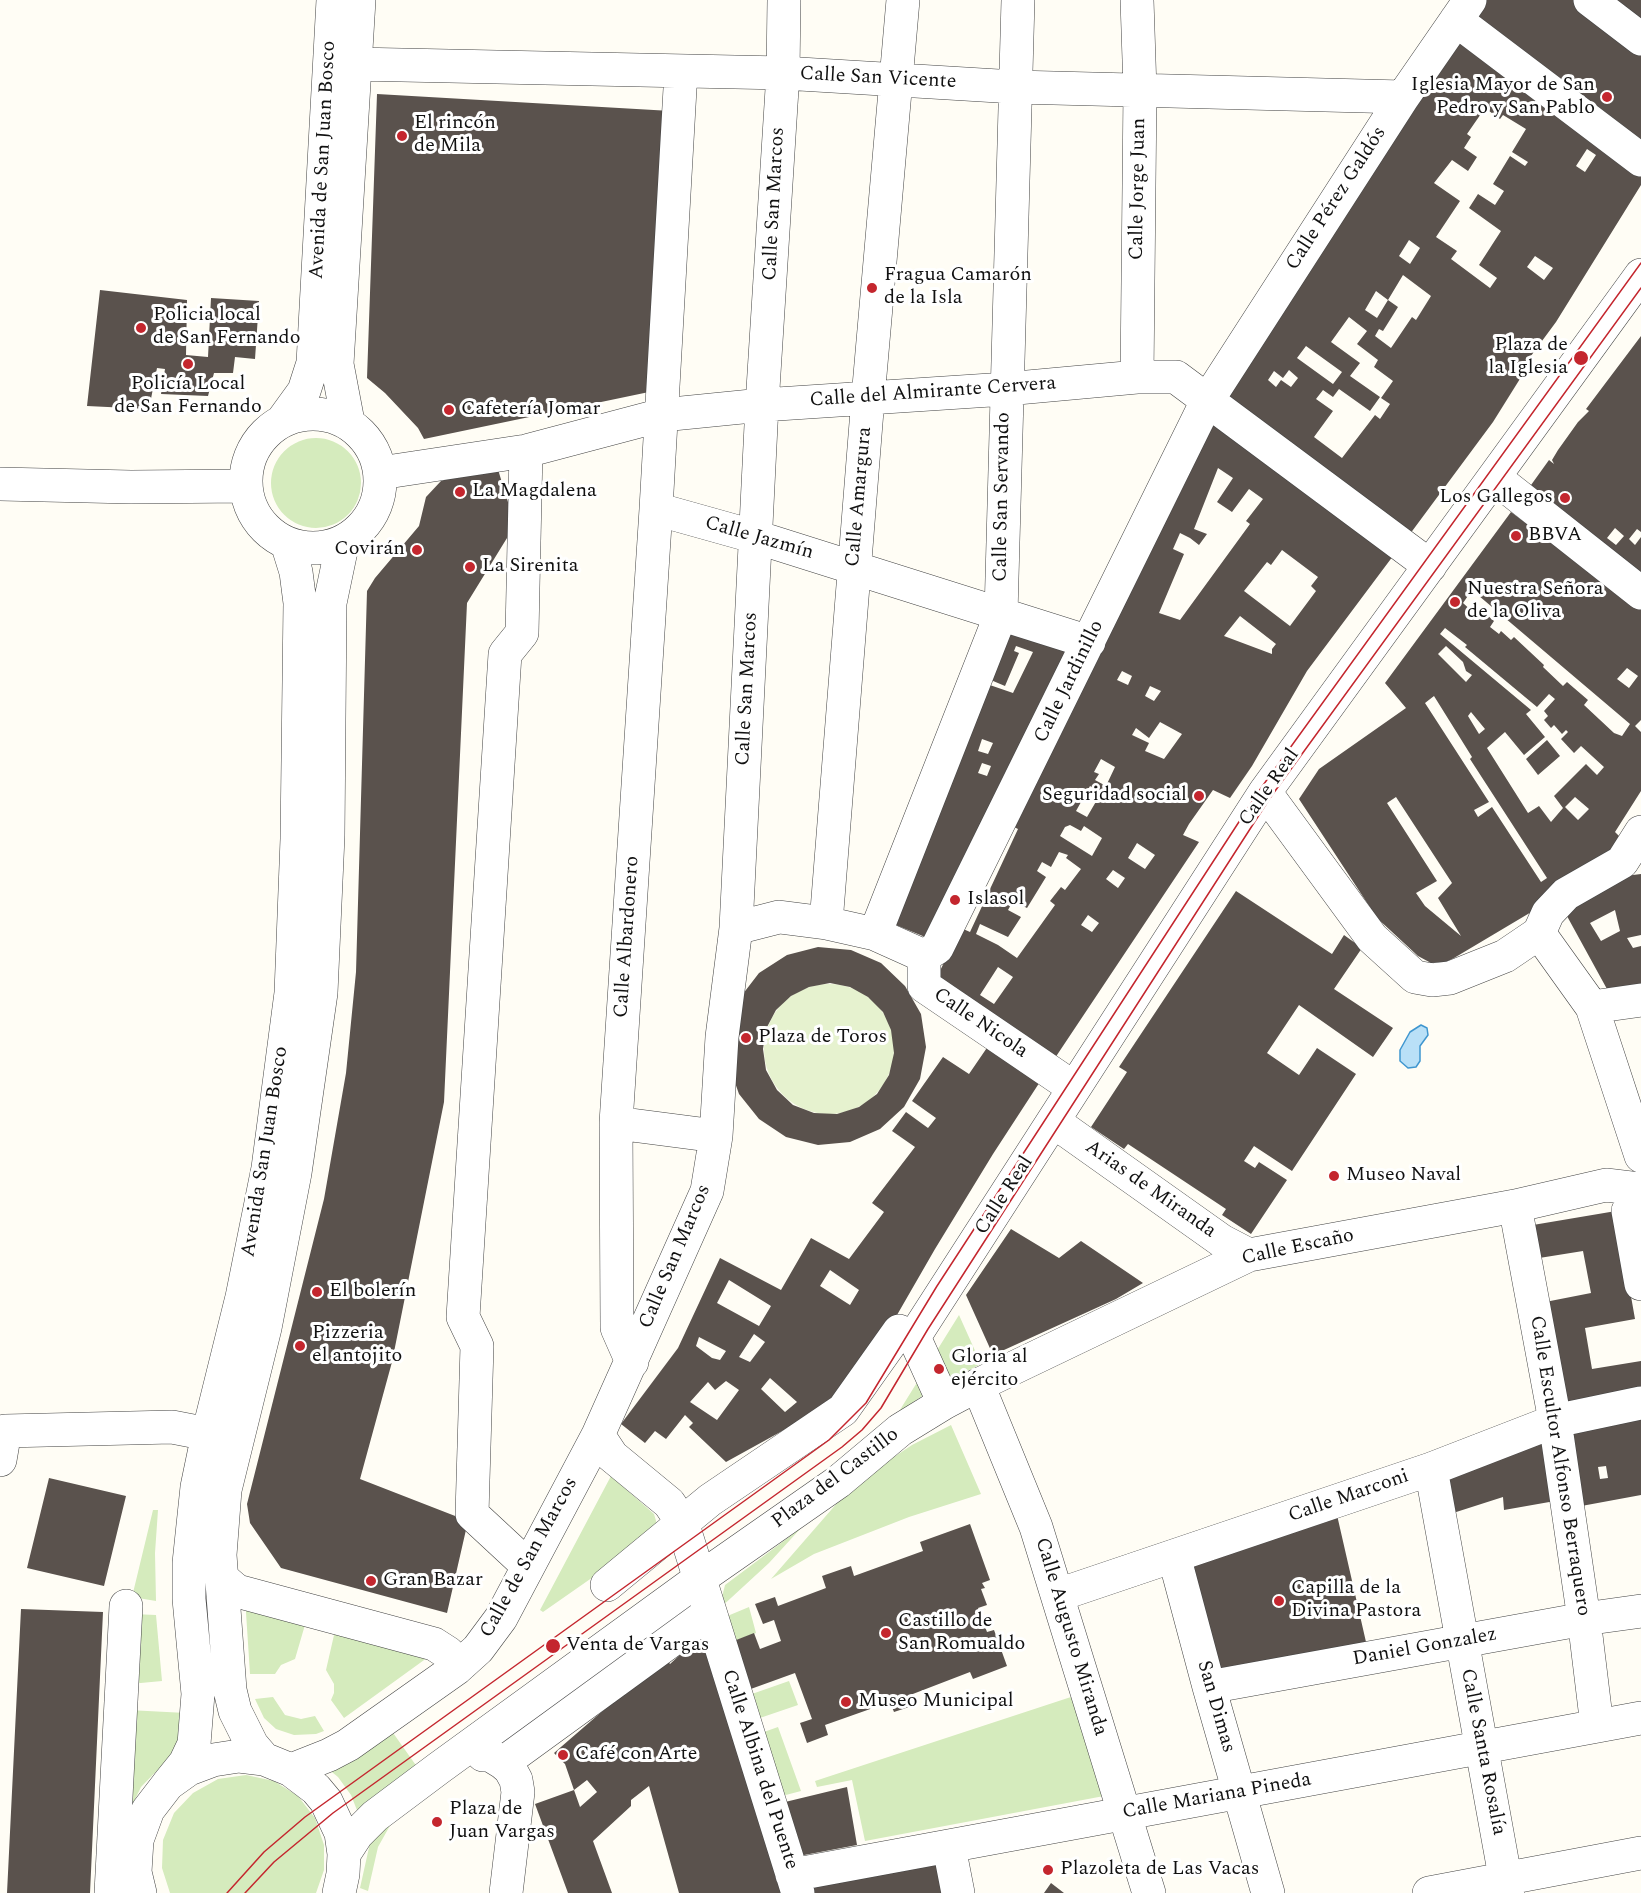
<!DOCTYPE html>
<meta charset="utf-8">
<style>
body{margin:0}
canvas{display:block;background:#fffdf5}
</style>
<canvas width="1641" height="1893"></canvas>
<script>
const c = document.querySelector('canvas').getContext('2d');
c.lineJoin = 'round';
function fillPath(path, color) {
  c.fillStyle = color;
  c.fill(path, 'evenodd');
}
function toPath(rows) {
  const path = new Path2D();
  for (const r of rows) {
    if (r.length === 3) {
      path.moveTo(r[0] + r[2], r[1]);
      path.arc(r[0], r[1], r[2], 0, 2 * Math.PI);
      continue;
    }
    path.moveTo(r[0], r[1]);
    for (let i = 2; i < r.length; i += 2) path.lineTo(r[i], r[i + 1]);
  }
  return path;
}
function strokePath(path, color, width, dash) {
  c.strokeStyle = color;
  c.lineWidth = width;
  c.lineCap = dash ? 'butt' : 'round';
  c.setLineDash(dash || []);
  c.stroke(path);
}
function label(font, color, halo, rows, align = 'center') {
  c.font = font + ' Spectral,serif';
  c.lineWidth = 6;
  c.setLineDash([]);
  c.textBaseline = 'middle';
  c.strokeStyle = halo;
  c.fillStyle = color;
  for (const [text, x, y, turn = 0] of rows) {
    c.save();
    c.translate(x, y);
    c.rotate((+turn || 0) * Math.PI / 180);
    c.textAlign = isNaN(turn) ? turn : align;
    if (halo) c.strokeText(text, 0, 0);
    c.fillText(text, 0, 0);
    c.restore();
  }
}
fillPath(toPath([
 [316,483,45],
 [959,1315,981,1364,932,1389,898,1413],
 [951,1425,981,1494,909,1517,814,1554,771,1579,838,1502,882,1465,912,1445],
 [611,1476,654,1514,659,1531,543,1612,540,1610],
 [153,1510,158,1510,155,1553,156,1601,132,1597],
 [801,1528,769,1563,719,1609,725,1585],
 [245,1597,307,1618,295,1659,281,1665,275,1674,250,1674],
 [749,1607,756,1633,731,1642,725,1617],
 [133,1614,156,1615,162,1681,130,1684],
 [337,1622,431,1655,344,1718,331,1700,334,1693,334,1684,326,1670],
 [789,1681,798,1705,757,1719,749,1695],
 [1074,1696,1104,1796,865,1841,852,1780,817,1787,815,1781],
 [273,1697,285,1715,301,1719,315,1716,324,1731,316,1734,294,1735,276,1729,264,1718,255,1699],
 [128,1710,186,1713,176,1751,141,1787,124,1822],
 [778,1727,801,1791,782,1796,761,1733],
 [391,1730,420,1771,362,1823,351,1795,338,1777,327,1768],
 [246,1775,274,1781,298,1796,315,1818,324,1845,324,1870,316,1893,170,1893,162,1868,163,1840,174,1813,193,1793,218,1779],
 [392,1822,378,1847,368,1891,360,1888,370,1843]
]), '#d5ebbd');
fillPath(toPath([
 [829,1049,65]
]), '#e6f2cf');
const water = toPath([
 [1421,1025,1427,1028,1428,1035,1420,1046,1420,1061,1416,1067,1408,1068,1400,1061,1400,1050,1410,1032,1421,1025]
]);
fillPath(water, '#b9e0f7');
strokePath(water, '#3f96cf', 1.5);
fillPath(toPath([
 [1487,0,1579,0,1641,46,1641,147,1471,22],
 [1602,0,1641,0,1641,29],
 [1463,35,1641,167,1641,185,1556,322,1525,364,1528,366,1493,422,1407,538,1221,400],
 [1485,108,1500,119,1503,115,1526,129,1512,152,1528,162,1525,166,1510,156,1493,184,1504,191,1495,205,1478,194,1469,208,1501,231,1479,265,1497,278,1490,288,1451,259,1457,251,1436,237,1460,201,1434,183,1452,160,1468,171,1477,157,1464,148,1471,137,1467,134],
 [1587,149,1596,155,1585,172,1576,166],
 [1409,240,1420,248,1410,264,1399,256],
 [1535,256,1553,268,1544,280,1527,267],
 [1403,275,1431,296,1416,320,1412,317,1391,348,1375,336,1379,329,1383,331,1398,307,1388,300,1377,318,1365,310,1376,291,1388,300],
 [1349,317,1367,331,1357,344,1378,360,1374,367,1393,381,1381,398,1390,404,1380,419,1375,415,1342,458,1314,437,1333,411,1316,399,1323,390,1333,397,1339,389,1370,411,1380,397,1350,376,1360,363,1331,342],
 [1306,346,1342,372,1333,384,1297,358],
 [1289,370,1298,378,1291,387,1281,380,1276,387,1268,380,1274,371,1283,378],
 [377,94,671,111,649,392,424,439,418,428,385,393,367,378],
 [100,290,187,300,186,355,208,357,211,298,259,301,255,359,235,357,233,373,214,373,208,396,161,394,165,369,157,368,149,409,87,406],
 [1641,336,1641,532,1637,529,1629,539,1635,545,1641,537,1641,582,1526,492,1549,460,1554,464,1552,460,1558,450,1578,422,1589,411,1586,409],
 [1615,528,1624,536,1616,545,1607,538],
 [1209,418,1393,556,1307,671,1252,766,1230,798,1213,790,1189,824,1183,835,1199,842,1051,1064,933,985,961,928,970,932,1018,829,1010,825],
 [1218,468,1233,478,1217,502,1232,512,1249,489,1263,499,1246,521,1250,524,1180,620,1159,613,1184,554,1173,549,1180,533,1190,538,1199,545,1207,534,1194,529],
 [1282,550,1318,577,1311,586,1316,591,1290,626,1244,591,1267,562,1271,565],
 [1240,616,1276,644,1272,649,1272,654,1224,636],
 [1122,671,1132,676,1128,685,1117,680],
 [1150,686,1161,691,1154,701,1145,696],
 [1160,722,1182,734,1164,759,1145,751,1149,743,1132,735,1136,728,1149,738],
 [1101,759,1115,767,1106,786,1095,780,1099,774,1094,772],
 [1090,786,1101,793,1087,817,1076,811],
 [1070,825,1081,831,1084,826,1102,838,1092,856,1060,836,1065,827],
 [1137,843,1155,855,1145,869,1128,858],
 [1059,852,1068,855,1066,858,1081,869,1065,890,1061,887,1050,901,1055,905,1017,958,998,945,976,934,980,924,1008,937,1021,917,1008,910,1013,901,1027,908,1046,877,1037,871,1042,862,1051,867],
 [1113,870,1125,878,1118,888,1106,879],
 [1088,915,1099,923,1092,932,1081,925],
 [998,967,1013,977,994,1004,980,995],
 [496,463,515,525,467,603,444,1102,392,1362,360,1479,468,1521,447,1613,281,1568,250,1523,247,1504,324,1199,346,1073,356,972,367,591,375,578,419,526,426,497,441,481],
 [1511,512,1563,551,1641,603,1641,720,1635,726,1641,732,1641,791,1615,832,1623,840,1538,908,1454,958,1446,962,1431,963,1418,956,1377,918,1299,799,1319,769,1406,708,1385,683],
 [1472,590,1630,724,1622,736,1614,733,1584,705,1588,700,1567,682,1563,686,1543,667,1544,665,1514,637,1511,640,1501,631,1499,634,1490,627,1494,621,1479,608,1474,613,1463,603],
 [1445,628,1467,645,1465,647,1537,707,1549,694,1555,699,1544,711,1548,716,1544,720,1551,728,1554,725,1562,734,1566,730,1568,732,1561,739,1574,753,1581,746,1604,767,1597,775,1586,764,1554,796,1563,808,1551,822,1539,806,1528,813,1487,748,1505,732,1524,755,1545,737,1526,714,1531,710,1440,634],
 [1446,646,1463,662,1466,671,1472,675,1466,682,1438,654],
 [1627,668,1638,676,1629,688,1617,679],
 [1434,696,1472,757,1470,759,1547,878,1541,882,1492,807,1478,817,1474,810,1489,802,1425,703],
 [1471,712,1485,729,1479,734,1468,716],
 [1396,797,1452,883,1438,898,1461,936,1425,906,1416,893,1437,881,1387,803],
 [1575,797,1589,809,1578,820,1565,807],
 [1007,626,1072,647,930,939,891,923,984,683,1013,693,1033,652,1016,646,1014,651,1019,653,1005,686,986,678],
 [982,739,993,743,988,754,978,751],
 [982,763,991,766,987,776,978,773],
 [1547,740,1560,756,1538,775,1526,759],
 [1641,874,1641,935,1627,938,1633,948,1641,946,1641,995,1613,1000,1562,907,1625,876],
 [1615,910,1620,931,1601,941,1590,923],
 [1236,891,1332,954,1344,935,1362,948,1334,989,1393,1028,1373,1057,1299,1005,1267,1053,1299,1075,1317,1048,1356,1074,1292,1171,1254,1146,1244,1161,1255,1168,1259,1162,1287,1180,1251,1234,1222,1215,1226,1209,1128,1144,1124,1149,1091,1127,1127,1072,1119,1067],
 [818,947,851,950,881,963,905,986,921,1014,926,1047,920,1079,904,1107,880,1129,850,1142,818,1145,786,1137,759,1119,739,1094,728,1063,739,999,759,973,787,955],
 [830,983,850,987,868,997,883,1012,891,1030,894,1053,889,1075,877,1094,859,1107,837,1114,814,1113,793,1105,777,1090,766,1070,763,1049,766,1029,776,1010,791,996,809,987],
 [995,1036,1047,1071,993,1154,935,1249,878,1348,832,1400,784,1430,726,1462,689,1427,693,1423,685,1415,666,1439,655,1431,645,1443,621,1424,678,1348,720,1258,781,1290,811,1238,849,1259,884,1212,872,1203,915,1147,892,1131,906,1112,928,1128,936,1118,912,1101,943,1057,969,1074],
 [830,1270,859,1290,850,1305,820,1286],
 [729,1280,771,1306,759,1326,717,1303],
 [754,1334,765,1342,750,1362,739,1357],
 [699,1337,726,1351,720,1360,712,1358,696,1346],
 [770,1378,797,1402,785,1412,761,1389],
 [726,1381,739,1390,717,1420,690,1402,708,1382,715,1390],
 [1616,1211,1635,1319,1585,1328,1592,1369,1641,1361,1641,1396,1559,1409,1540,1303,1591,1293,1583,1251,1533,1259,1527,1226],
 [1011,1229,1059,1258,1081,1241,1143,1283,1116,1299,993,1355,966,1295],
 [1641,1413,1641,1495,1576,1507,1566,1431],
 [1606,1466,1608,1478,1600,1479,1598,1467],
 [1547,1438,1555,1501,1504,1510,1503,1497,1450,1514,1443,1476],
 [49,1478,126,1496,104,1586,27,1568],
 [1337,1515,1366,1642,1220,1669,1190,1560],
 [970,1524,990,1580,982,1583,985,1588,981,1589,987,1605,978,1608,987,1632,994,1630,1007,1666,973,1679,970,1672,905,1697,909,1707,894,1712,890,1702,825,1725,828,1735,807,1743,800,1723,812,1719,795,1673,748,1690,731,1642,754,1633,760,1649,781,1641,774,1620,763,1624,755,1604,775,1597,778,1606,826,1588,822,1576,851,1566,854,1576,923,1551,920,1542],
 [21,1609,103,1612,90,1893,7,1893],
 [696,1640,704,1643,782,1893,679,1893,649,1786,631,1800,631,1806,593,1841,612,1893,568,1893,535,1804,574,1790,580,1807,597,1792,587,1780,574,1790,565,1764,554,1753,665,1657,670,1664],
 [847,1787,857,1845,799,1856,781,1803],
 [936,1857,943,1893,811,1893,809,1885],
 [1051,1883,1064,1893,1044,1893]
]), '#5a524d');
const minor = toPath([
 [1590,0,1641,39],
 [1456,20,1641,160],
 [354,64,783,73,1015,87,1403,97],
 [681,71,656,509,756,537,1089,642],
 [1137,377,1140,90,1137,0],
 [313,481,67],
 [283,420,304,391,313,363,333,0],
 [348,422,337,364,359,0],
 [526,451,522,633,505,654,463,1317,477,1346,472,1514,528,1566],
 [380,473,526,451,662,415,762,405,1006,389,1137,377,1176,377,1430,566],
 [1494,477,1641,593],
 [0,484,131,487,246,486],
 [1265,792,1372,938,1415,977,1432,980,1450,978,1505,956,1539,933],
 [826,923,868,398,903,0],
 [736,928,779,917,826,923,875,934,924,956],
 [1539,933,1592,1007,1641,1156],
 [1539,933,1548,913,1566,894,1622,862,1641,832],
 [875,934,1001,614,1018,0],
 [924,956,937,948,1207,401,1403,97,1470,0],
 [924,956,924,986,1074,1088],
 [1592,1007,1641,1000],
 [1053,1121,1222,1241,1249,1255],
 [616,1123,716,1136],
 [1641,1189,1628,1211,1641,1284],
 [1515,1206,1555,1421,1584,1619,1597,1726],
 [914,1337,944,1403],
 [632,1362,617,1328,616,1123,656,509],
 [978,1385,1036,1527,1149,1893],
 [598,1435,612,1456,669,1503,682,1522,798,1893],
 [0,1460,5,1431,172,1427,208,1434],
 [1431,1469,1508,1893],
 [1174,1556,1209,1687,1268,1893],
 [222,1578,237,1591,434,1644,448,1653,457,1668],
 [607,1585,710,1500,843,1410,899,1331,914,1337,1265,792,1641,275],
 [1058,1595,1431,1469,1555,1421,1641,1403],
 [1209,1687,1584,1619,1641,1611],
 [483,1755,490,1755,503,1763,510,1769,516,1780,518,1792,506,1893],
 [264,1759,252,1745,235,1711,230,1690,220,1555,225,1490,265,1328,295,1173,321,993,328,836,330,603,343,541],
 [503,1763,709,1613],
 [291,1770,329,1755,348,1745,457,1668,478,1649,501,1618,598,1435,707,1191,716,1136,722,1037,736,928,762,405,783,73,784,0],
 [168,1784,185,1763,194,1744,198,1694,189,1599,189,1563,197,1487,208,1434,242,1297,268,1168,291,993,297,839,300,603,296,572,287,543],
 [949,1847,958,1893],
 [344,1854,357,1834,375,1816,439,1768,699,1579,838,1482,900,1430,944,1403,978,1385,1249,1255,1515,1206,1606,1185,1641,1189],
 [792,1875,1641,1718],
 [111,1893,126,1606],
 [140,1893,135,1872,137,1840,148,1810,168,1784,189,1769,213,1760,239,1756,264,1759,291,1770,316,1789,326,1801,341,1833,344,1854,343,1874,339,1893],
 [1429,1893,1641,1853]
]);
strokePath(minor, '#444', 34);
strokePath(minor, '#fff', 33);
strokePath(toPath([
 [227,1893,264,1852,305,1817,829,1440,866,1403,937,1286,1261,788,1641,263],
 [245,1893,274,1862,333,1813,842,1447,862,1430,881,1408,928,1329,1270,798,1641,288]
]), '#c4262e', 1.5);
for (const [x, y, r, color] of [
 [1607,97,6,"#c4262e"],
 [402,136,6,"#c4262e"],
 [872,288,6,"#c4262e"],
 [141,328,6,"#c4262e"],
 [1581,358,8,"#c4262e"],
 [188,364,6,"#c4262e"],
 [449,410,6,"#c4262e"],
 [460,492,6,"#c4262e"],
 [1565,498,6,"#c4262e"],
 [1516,536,6,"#c4262e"],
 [417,550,6,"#c4262e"],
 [470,567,6,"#c4262e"],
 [1455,602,6,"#c4262e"],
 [1199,796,6,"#c4262e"],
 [955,900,6,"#c4262e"],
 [746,1038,6,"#c4262e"],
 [1334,1176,6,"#c4262e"],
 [317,1292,6,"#c4262e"],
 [300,1346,6,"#c4262e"],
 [939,1369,6,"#c4262e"],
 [371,1581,6,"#c4262e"],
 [1279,1601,6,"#c4262e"],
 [886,1633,6,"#c4262e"],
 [553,1646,8,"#c4262e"],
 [846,1702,6,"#c4262e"],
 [563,1755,6,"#c4262e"],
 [437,1822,6,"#c4262e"],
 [1048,1870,6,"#c4262e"]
]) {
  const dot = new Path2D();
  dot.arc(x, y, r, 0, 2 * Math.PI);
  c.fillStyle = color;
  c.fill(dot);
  strokePath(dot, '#fff', 2);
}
label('20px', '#111', '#fff', [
 ["Calle San Vicente",878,79,3],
 ["Avenida de San Juan Bosco",324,160,-87],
 ["Calle Jorge Juan",1139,189,-89],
 ["Calle Pérez Galdós",1337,199,-57],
 ["Calle San Marcos",775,204,-87],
 ["Calle del Almirante Cervera",933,393,-4],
 ["Calle Amargura",860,497,-85],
 ["Calle San Servando",1003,497,-89],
 ["Calle Jazmín",759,539,16],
 ["Calle Jardinillo",1070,682,-64],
 ["Calle San Marcos",748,689,-87],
 ["Calle Real",1270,788,-55],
 ["Calle Albardonero",628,937,-86],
 ["Calle Nicola",980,1024,34],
 ["Avenida San Juan Bosco",266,1152,-81],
 ["Arias de Miranda",1150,1190,35],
 ["Calle Real",1005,1196,-57],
 ["Calle Escaño",1298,1248,-12],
 ["Calle San Marcos",676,1257,-67],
 ["Calle Escultor Alfonso Berraquero",1559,1466,81],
 ["Plaza del Castillo",836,1479,-37],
 ["Calle Marconi",1349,1497,-19],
 ["Calle de San Marcos",530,1558,-61],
 ["Calle Augusto Miranda",1070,1637,73],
 ["Daniel Gonzalez",1425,1648,-10],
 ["San Dimas",1215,1707,74],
 ["Calle Santa Rosalía",1482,1752,79],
 ["Calle Albina del Puente",759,1770,72],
 ["Calle Mariana Pineda",1217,1797,-10]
]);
label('20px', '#111', '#fff', [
 ["Iglesia Mayor de San",1595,86,"right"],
 ["Pedro y San Pablo",1595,109,"right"],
 ["El rincón",414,124],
 ["de Mila",414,147],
 ["Fragua Camarón",884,276],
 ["de la Isla",884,299],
 ["Policia local",153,316],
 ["de San Fernando",153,339],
 ["Plaza de",1568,346,"right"],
 ["la Iglesia",1568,369,"right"],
 ["Policía Local",188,385,"center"],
 ["de San Fernando",188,408,"center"],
 ["Cafetería Jomar",461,410],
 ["La Magdalena",472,492],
 ["Los Gallegos",1553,498,"right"],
 ["BBVA",1528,536],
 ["Covirán",405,550,"right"],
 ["La Sirenita",482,567],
 ["Nuestra Señora",1467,590],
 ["de la Oliva",1467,613],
 ["Seguridad social",1187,796,"right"],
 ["Islasol",967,900],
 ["Plaza de Toros",758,1038],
 ["Museo Naval",1346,1176],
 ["El bolerín",329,1292],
 ["Pizzeria",312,1334],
 ["el antojito",312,1357],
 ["Gloria al",951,1358],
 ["ejército",951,1381],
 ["Gran Bazar",383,1581],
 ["Capilla de la",1291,1589],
 ["Divina Pastora",1291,1612],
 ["Castillo de",898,1622],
 ["San Romualdo",898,1645],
 ["Venta de Vargas",566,1646],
 ["Museo Municipal",858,1702],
 ["Café con Arte",575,1755],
 ["Plaza de",449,1810],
 ["Juan Vargas",449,1833],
 ["Plazoleta de Las Vacas",1060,1870]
], 'left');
</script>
